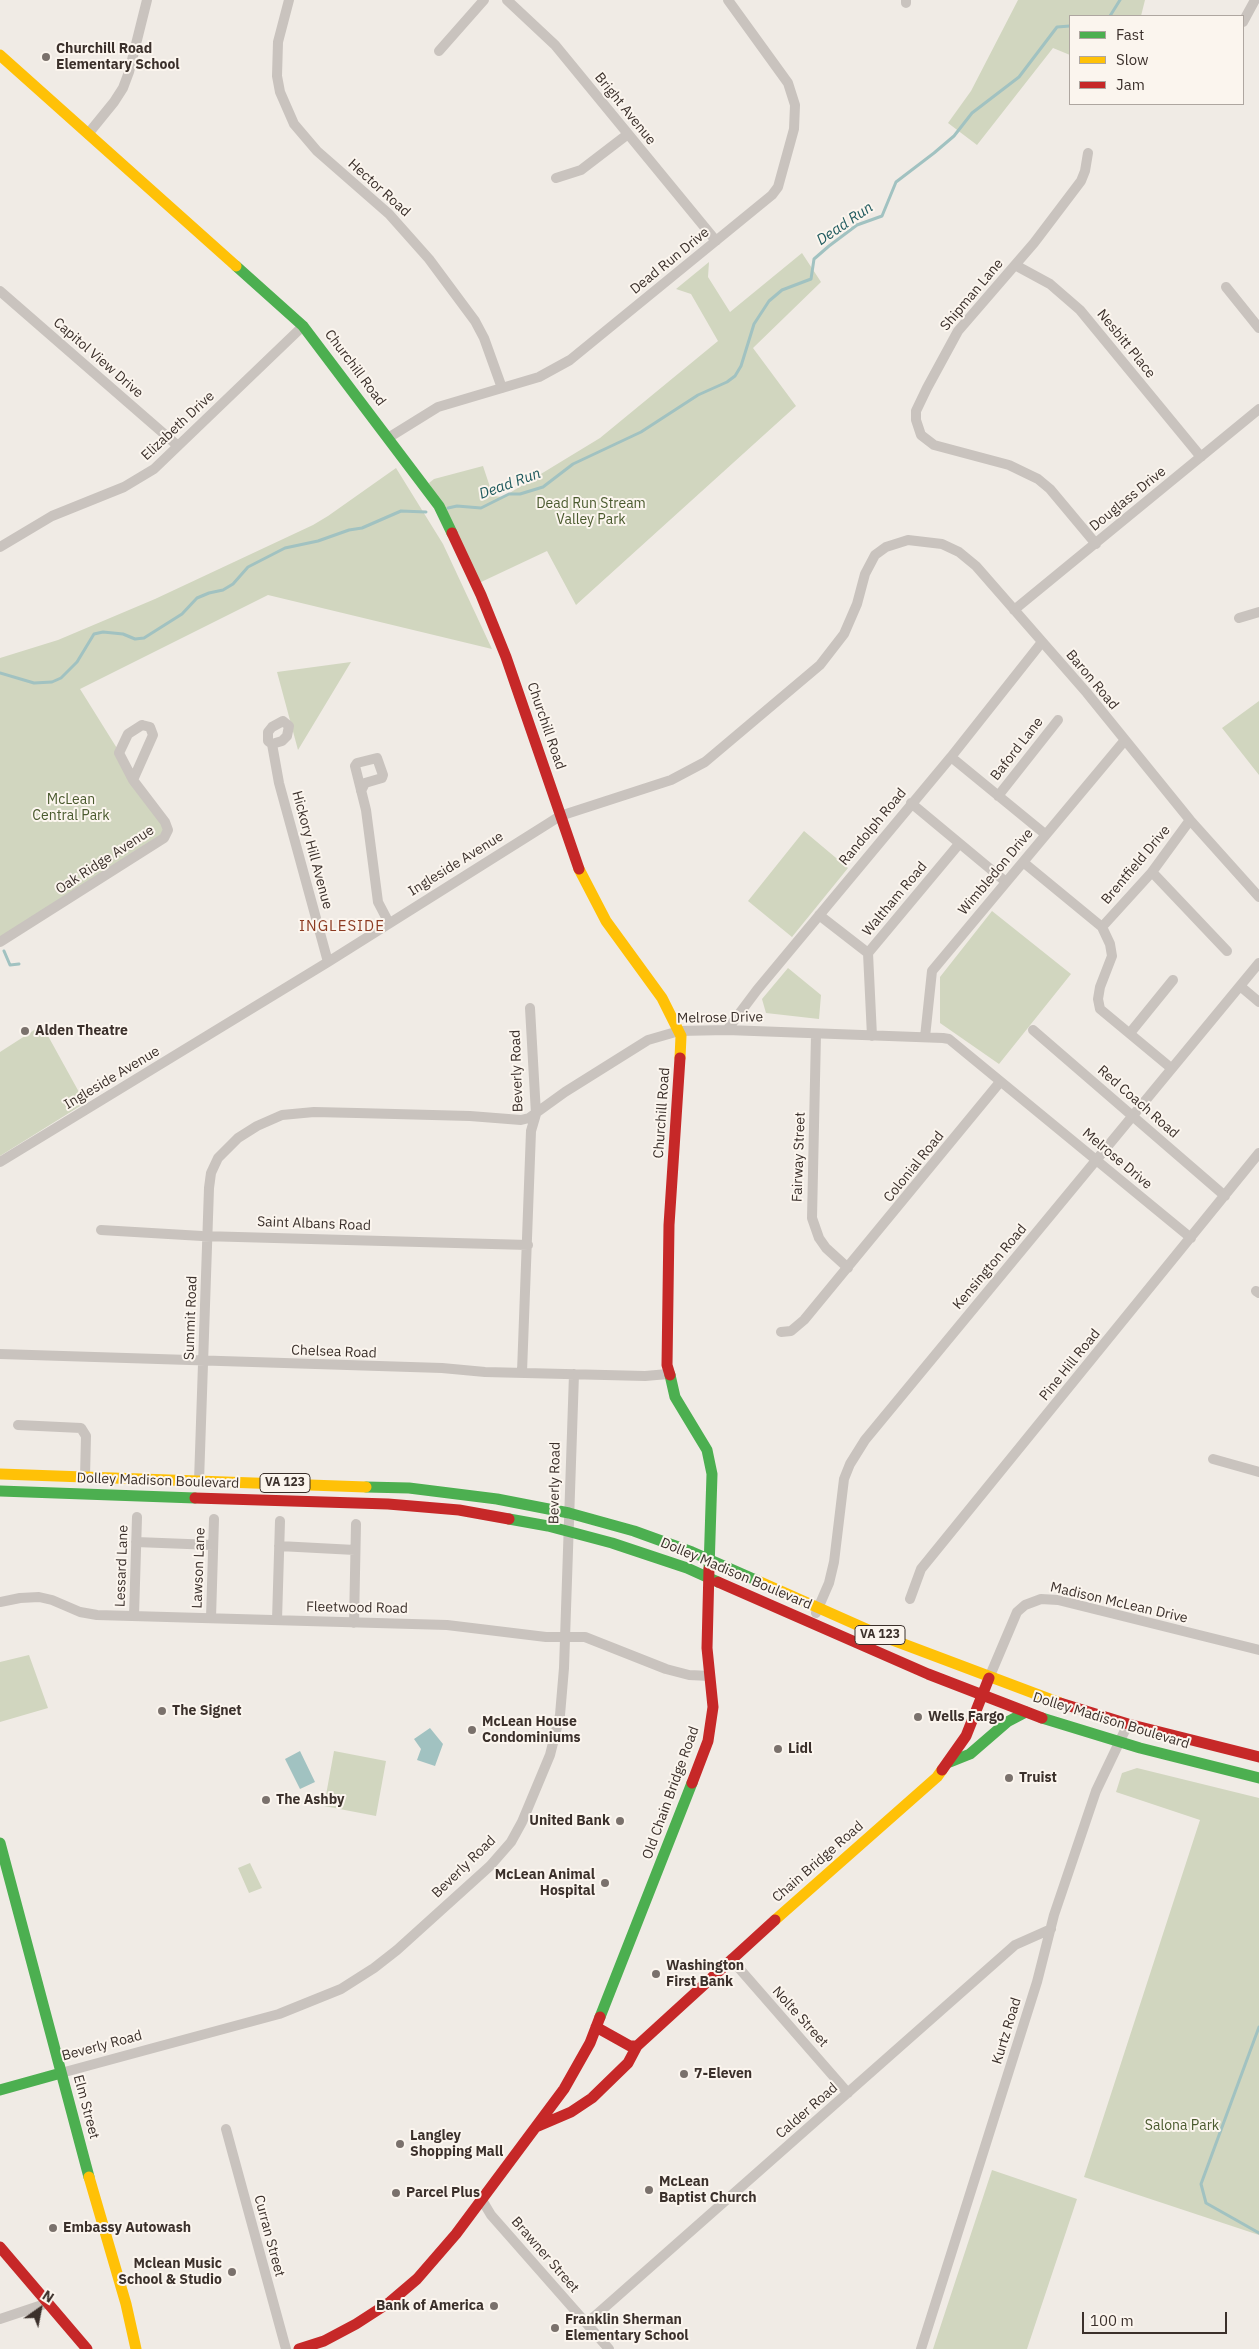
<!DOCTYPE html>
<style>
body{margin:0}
#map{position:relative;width:1259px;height:2349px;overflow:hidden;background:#f0ebe5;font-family:"IBM Plex Sans",sans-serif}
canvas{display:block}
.legend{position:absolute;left:1069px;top:15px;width:175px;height:90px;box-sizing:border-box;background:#fbf5ee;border:1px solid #aea6a0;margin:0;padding:6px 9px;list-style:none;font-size:15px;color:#3b302b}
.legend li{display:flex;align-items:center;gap:10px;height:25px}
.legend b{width:25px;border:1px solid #aea6a0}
.north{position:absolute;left:15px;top:2284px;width:50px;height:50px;-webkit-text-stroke:4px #fbf5ee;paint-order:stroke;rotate:33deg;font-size:14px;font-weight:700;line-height:20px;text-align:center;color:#3b302b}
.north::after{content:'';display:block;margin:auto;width:18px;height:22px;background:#3b302b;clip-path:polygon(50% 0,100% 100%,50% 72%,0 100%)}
.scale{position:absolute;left:1082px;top:2312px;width:145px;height:22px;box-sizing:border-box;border:2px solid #3b302b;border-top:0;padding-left:6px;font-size:15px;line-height:18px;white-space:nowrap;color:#3b302b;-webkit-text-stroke:4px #fbf5ee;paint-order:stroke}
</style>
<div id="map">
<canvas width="1259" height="2349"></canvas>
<ul class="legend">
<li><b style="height:6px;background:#4caf50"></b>Fast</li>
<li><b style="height:6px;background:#ffc107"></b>Slow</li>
<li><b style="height:6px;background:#c62828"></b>Jam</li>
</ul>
<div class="north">N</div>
<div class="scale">100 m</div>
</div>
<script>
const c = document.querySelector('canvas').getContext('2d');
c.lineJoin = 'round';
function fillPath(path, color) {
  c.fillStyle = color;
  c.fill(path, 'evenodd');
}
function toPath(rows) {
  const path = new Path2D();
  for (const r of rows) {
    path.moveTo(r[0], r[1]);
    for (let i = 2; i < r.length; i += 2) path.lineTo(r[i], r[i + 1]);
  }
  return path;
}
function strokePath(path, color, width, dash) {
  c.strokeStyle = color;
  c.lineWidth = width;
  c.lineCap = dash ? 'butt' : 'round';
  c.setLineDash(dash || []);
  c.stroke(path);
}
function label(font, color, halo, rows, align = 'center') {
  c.font = font + ' "IBM Plex Sans",sans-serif';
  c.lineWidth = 4;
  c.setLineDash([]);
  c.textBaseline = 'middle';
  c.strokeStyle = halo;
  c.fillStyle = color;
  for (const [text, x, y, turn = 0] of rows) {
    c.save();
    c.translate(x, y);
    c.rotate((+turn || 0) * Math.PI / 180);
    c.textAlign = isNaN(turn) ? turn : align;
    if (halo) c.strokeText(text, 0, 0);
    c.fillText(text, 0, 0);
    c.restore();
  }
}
fillPath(toPath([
 [1018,0,1145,0,1141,16,1070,16,1070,55,1053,48,977,145,948,123,971,91],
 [802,253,821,282,753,348,796,406,576,605,547,551,479,583,429,483,434,479,483,466,493,496,503,497,600,438,718,341,691,294,676,289,709,262,708,277,730,312],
 [396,468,443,544,492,649,268,595,80,689,168,830,0,937,0,658,58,640,155,599,313,525,328,516],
 [351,662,298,750,277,672],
 [1259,701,1259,775,1222,728],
 [804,831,848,868,792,937,748,901],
 [992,911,1071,974,999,1064,940,1023,940,977],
 [788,968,821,995,819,1019,766,1013,762,999],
 [42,1025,85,1103,0,1156,0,1052],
 [29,1655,48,1708,0,1722,0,1662],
 [334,1751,386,1761,376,1816,324,1806],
 [1137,1768,1259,1798,1259,2235,1084,2177,1200,1820,1116,1792,1122,1773],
 [250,1863,262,1888,249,1893,238,1868],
 [992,2170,1077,2199,1027,2349,933,2349]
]), '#d1d6bf');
fillPath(toPath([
 [430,1728,443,1744,435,1766,417,1760,421,1749,414,1739],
 [300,1751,315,1782,300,1789,285,1759]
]), '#a1c2c1');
strokePath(toPath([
 [1110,16,1120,0],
 [448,508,457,506,481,508,509,494,520,494,543,487,573,464,641,432,698,395,727,382,735,376,741,366,754,324,769,301,782,290,811,279,814,259,829,246,857,225,882,216,896,182,934,153,954,136,972,113,1019,77,1057,27,1070,26],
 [0,673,34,683,52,682,61,678,77,662,94,634,103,632,123,634,135,639,144,638,182,614,197,598,209,593,223,590,233,584,248,567,285,548,318,541,349,530,362,528,401,511,426,512],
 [4,951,10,965,19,964],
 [1259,2027,1201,2184,1206,2203,1259,2233]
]), '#a1c2c1', 3);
strokePath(toPath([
 [289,0,278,42,277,76,280,92,294,124,317,151,389,214,429,259,475,321,484,338,502,388],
 [507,0,555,45,716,241],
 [906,0,906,3],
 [1243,22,1255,0],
 [439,51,484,0],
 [88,134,114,102,123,88,129,72,147,0],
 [1088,153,1085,171,1081,181,1034,243,958,331,927,388,916,411,916,420,921,435,934,445,1009,465,1038,479,1050,489,1096,544],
 [556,178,581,170,628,134],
 [1015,265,1050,284,1080,310,1201,457],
 [1226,287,1259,328],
 [0,291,178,446],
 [388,438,438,407,539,377,570,360,772,195,778,187,794,129,795,105,788,83,728,0],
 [0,547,52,516,124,487,154,469,303,326],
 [1014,610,1259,409],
 [1239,618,1259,612],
 [283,721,289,726,287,736,282,741,272,744,268,741,268,732,272,727,283,721],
 [142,725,150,727,153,735,133,780,119,753,128,734,142,725],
 [272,744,279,783,328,962],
 [951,757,1045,834],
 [361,791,365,783,382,778,383,775,377,758,357,763,355,766,366,810,378,902,389,923],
 [998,796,1058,720],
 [911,803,1006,882],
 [1023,862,1102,927,1110,944,1112,956,1100,987,1098,999,1100,1009,1171,1068],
 [1152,872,1227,951],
 [819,915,868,953],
 [1102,927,1152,872,1190,820],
 [0,942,164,838,168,830,165,822,133,780],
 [1240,986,1259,1002],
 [727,1030,757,990,951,757,1042,642],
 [1033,1030,1225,1196],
 [1130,1033,1173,980],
 [816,1034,812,1218,819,1238,826,1248,848,1268],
 [872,1036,868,953,959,844],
 [925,1037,932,971,1125,740],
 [0,1162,328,962,549,823,560,816,671,780,705,762,820,665,844,634,857,604,865,574,875,555,886,547,908,540,942,544,959,552,976,566,1087,693,1190,820,1259,897],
 [101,1230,202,1236,528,1245],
 [1256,1291,1259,1293],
 [781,1332,791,1331,804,1320,1000,1082],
 [0,1354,442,1368,485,1372,645,1376,668,1374],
 [522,1372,531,1131,536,1114,530,1008],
 [18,1425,81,1428,86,1436,85,1477],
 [1213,1459,1259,1472],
 [199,1481,209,1188,211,1173,218,1158,238,1138,257,1126,282,1115,314,1112,357,1113,470,1116,521,1120,529,1118,565,1092,648,1040,679,1031,727,1030,943,1038,949,1039,1191,1238],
 [136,1542,213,1545],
 [279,1546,355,1550],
 [910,1599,921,1569,1259,1153],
 [0,1602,20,1598,39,1597,52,1600,80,1612,97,1615,447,1625,546,1637,585,1637,666,1669,689,1675,710,1676],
 [816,1613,829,1583,834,1562,844,1479,850,1464,865,1440,1259,963],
 [134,1616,137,1517],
 [211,1618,214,1519],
 [277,1620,280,1521],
 [354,1623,356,1524],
 [989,1678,1017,1612,1025,1605,1041,1599,1058,1600,1259,1650],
 [731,1959,848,2093],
 [61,2073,279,2014,341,1989,374,1968,397,1950,490,1866,511,1842,522,1822,550,1755,560,1715,564,1668,574,1374],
 [226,2129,286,2349],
 [482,2200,491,2215,609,2349],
 [0,2319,48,2303],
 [587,2323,1015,1945,1051,1929],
 [921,2349,1037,1982,1054,1915,1096,1791,1128,1724]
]), '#c9c3be', 10);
strokePath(toPath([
 [236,266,303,326,439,506,452,533],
 [670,1375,675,1397,707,1450,712,1474,709,1569],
 [366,1487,409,1488,497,1499,569,1513,634,1531,692,1552,758,1581],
 [0,1491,195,1498],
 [509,1519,548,1526,612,1543,687,1568,718,1582],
 [1042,1718,1140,1748,1259,1778],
 [950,1762,970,1754,1007,1722,1026,1712],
 [0,1843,89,2177],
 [600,2017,692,1783],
 [0,2090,61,2073]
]), '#4caf50', 11);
strokePath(toPath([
 [0,55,236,266],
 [579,869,606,921,662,998,681,1036,680,1058],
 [0,1474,366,1487],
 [758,1581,882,1636,1060,1703],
 [775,1920,937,1777,942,1770],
 [89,2177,126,2304,136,2349]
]), '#ffc107', 11);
strokePath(toPath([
 [452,533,481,595,506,657,579,869],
 [670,1375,667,1365,669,1225,680,1058],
 [195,1498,388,1504,459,1510,509,1519],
 [718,1582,928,1674,1042,1718],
 [1060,1703,1128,1724,1259,1757],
 [942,1770,966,1736,989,1678],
 [692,1783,708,1741,713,1707,707,1648,709,1569],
 [596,2027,630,2046,637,2046,775,1920],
 [536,2127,571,2112,592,2098,628,2063,637,2046],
 [0,2247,87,2349],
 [299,2349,324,2341,356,2324,390,2302,417,2279,456,2234,564,2089,590,2043,600,2017]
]), '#c62828', 11);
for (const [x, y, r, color] of [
 [46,57,5,"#7a716c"],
 [25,1031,5,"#7a716c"],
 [162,1711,5,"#7a716c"],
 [918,1717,5,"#7a716c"],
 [472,1730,5,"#7a716c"],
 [778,1749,5,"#7a716c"],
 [1009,1778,5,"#7a716c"],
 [266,1800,5,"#7a716c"],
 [620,1821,5,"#7a716c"],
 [605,1883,5,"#7a716c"],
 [656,1974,5,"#7a716c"],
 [684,2074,5,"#7a716c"],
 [400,2144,5,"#7a716c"],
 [649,2190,5,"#7a716c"],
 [396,2193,5,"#7a716c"],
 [53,2228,5,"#7a716c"],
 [232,2272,5,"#7a716c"],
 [494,2306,5,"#7a716c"],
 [555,2328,5,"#7a716c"]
]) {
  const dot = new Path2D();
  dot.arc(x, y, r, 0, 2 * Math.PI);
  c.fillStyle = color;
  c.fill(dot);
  strokePath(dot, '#fbf5ee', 2);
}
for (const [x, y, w] of [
 [285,1483,50],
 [880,1635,50]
]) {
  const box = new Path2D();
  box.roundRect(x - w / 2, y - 9.5, w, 19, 4);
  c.fillStyle = '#fbf5ee';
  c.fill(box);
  strokePath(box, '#3b302b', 1);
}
label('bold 12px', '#3b302b', null, [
 ["VA 123",285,1483],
 ["VA 123",880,1635]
]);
label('bold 14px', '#3b302b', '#fbf5ee', [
 ["Churchill Road",56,49],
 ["Elementary School",56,65],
 ["Alden Theatre",35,1031],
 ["The Signet",172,1711],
 ["Wells Fargo",928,1717],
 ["McLean House",482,1722],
 ["Condominiums",482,1738],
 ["Lidl",788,1749],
 ["Truist",1019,1778],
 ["The Ashby",276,1800],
 ["United Bank",610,1821,"right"],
 ["McLean Animal",595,1875,"right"],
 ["Hospital",595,1891,"right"],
 ["Washington",666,1966],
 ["First Bank",666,1982],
 ["7-Eleven",694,2074],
 ["Langley",410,2136],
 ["Shopping Mall",410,2152],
 ["McLean",659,2182],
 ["Baptist Church",659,2198],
 ["Parcel Plus",406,2193],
 ["Embassy Autowash",63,2228],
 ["Mclean Music",222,2264,"right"],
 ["School & Studio",222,2280,"right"],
 ["Bank of America",484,2306,"right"],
 ["Franklin Sherman",565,2320],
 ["Elementary School",565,2336]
], 'left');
label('14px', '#3b302b', '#fbf5ee', [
 ["Bright Avenue",625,109,51],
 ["Hector Road",379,188,42],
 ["Dead Run Drive",670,261,-39],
 ["Shipman Lane",972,295,-50],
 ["Nesbitt Place",1126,344,51],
 ["Capitol View Drive",98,358,41],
 ["Churchill Road",355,368,53],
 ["Elizabeth Drive",178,426,-43],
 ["Douglass Drive",1128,499,-39],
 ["Baron Road",1092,680,50],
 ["Churchill Road",546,726,71],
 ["Baford Lane",1017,749,-52],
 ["Randolph Road",873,827,-50],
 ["Hickory Hill Avenue",312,850,75],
 ["Oak Ridge Avenue",105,860,-33],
 ["Ingleside Avenue",456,864,-32],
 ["Brentfield Drive",1136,865,-50],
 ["Wimbledon Drive",996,872,-50],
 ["Waltham Road",895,899,-50],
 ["Melrose Drive",720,1018,-1],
 ["Beverly Road",517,1071,-92],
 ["Ingleside Avenue",112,1078,-31],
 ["Red Coach Road",1138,1102,41],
 ["Churchill Road",662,1113,-86],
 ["Fairway Street",799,1157,-88],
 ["Melrose Drive",1117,1159,40],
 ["Colonial Road",914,1167,-51],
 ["Saint Albans Road",314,1224,2],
 ["Kensington Road",990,1267,-50],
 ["Summit Road",191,1318,-88],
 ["Chelsea Road",334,1352,2],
 ["Pine Hill Road",1070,1365,-51],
 ["Dolley Madison Boulevard",158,1481,2],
 ["Beverly Road",555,1483,-89],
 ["Lessard Lane",122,1566,-88],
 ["Lawson Lane",199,1568,-88],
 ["Dolley Madison Boulevard",736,1574,23],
 ["Madison McLean Drive",1119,1603,13],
 ["Fleetwood Road",357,1608,1],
 ["Dolley Madison Boulevard",1111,1721,17],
 ["Old Chain Bridge Road",671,1793,-70],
 ["Chain Bridge Road",818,1862,-41],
 ["Beverly Road",464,1867,-44],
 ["Nolte Street",800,2017,48],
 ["Kurtz Road",1007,2031,-73],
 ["Beverly Road",102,2046,-15],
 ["Elm Street",86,2107,75],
 ["Calder Road",807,2111,-41],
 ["Curran Street",269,2236,75],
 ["Brawner Street",545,2255,49]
]);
label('14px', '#4a5a2e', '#fbf5ee', [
 ["Dead Run Stream",591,504],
 ["Valley Park",591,520],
 ["McLean",71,800],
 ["Central Park",71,816],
 ["Salona Park",1182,2126]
]);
label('italic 15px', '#1f5a5e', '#fbf5ee', [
 ["Dead Run",845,224,-34],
 ["Dead Run",510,484,-20]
]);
c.letterSpacing = '1px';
label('15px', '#8c3b22', '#fbf5ee', [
 ["INGLESIDE",342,927]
]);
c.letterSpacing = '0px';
</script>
